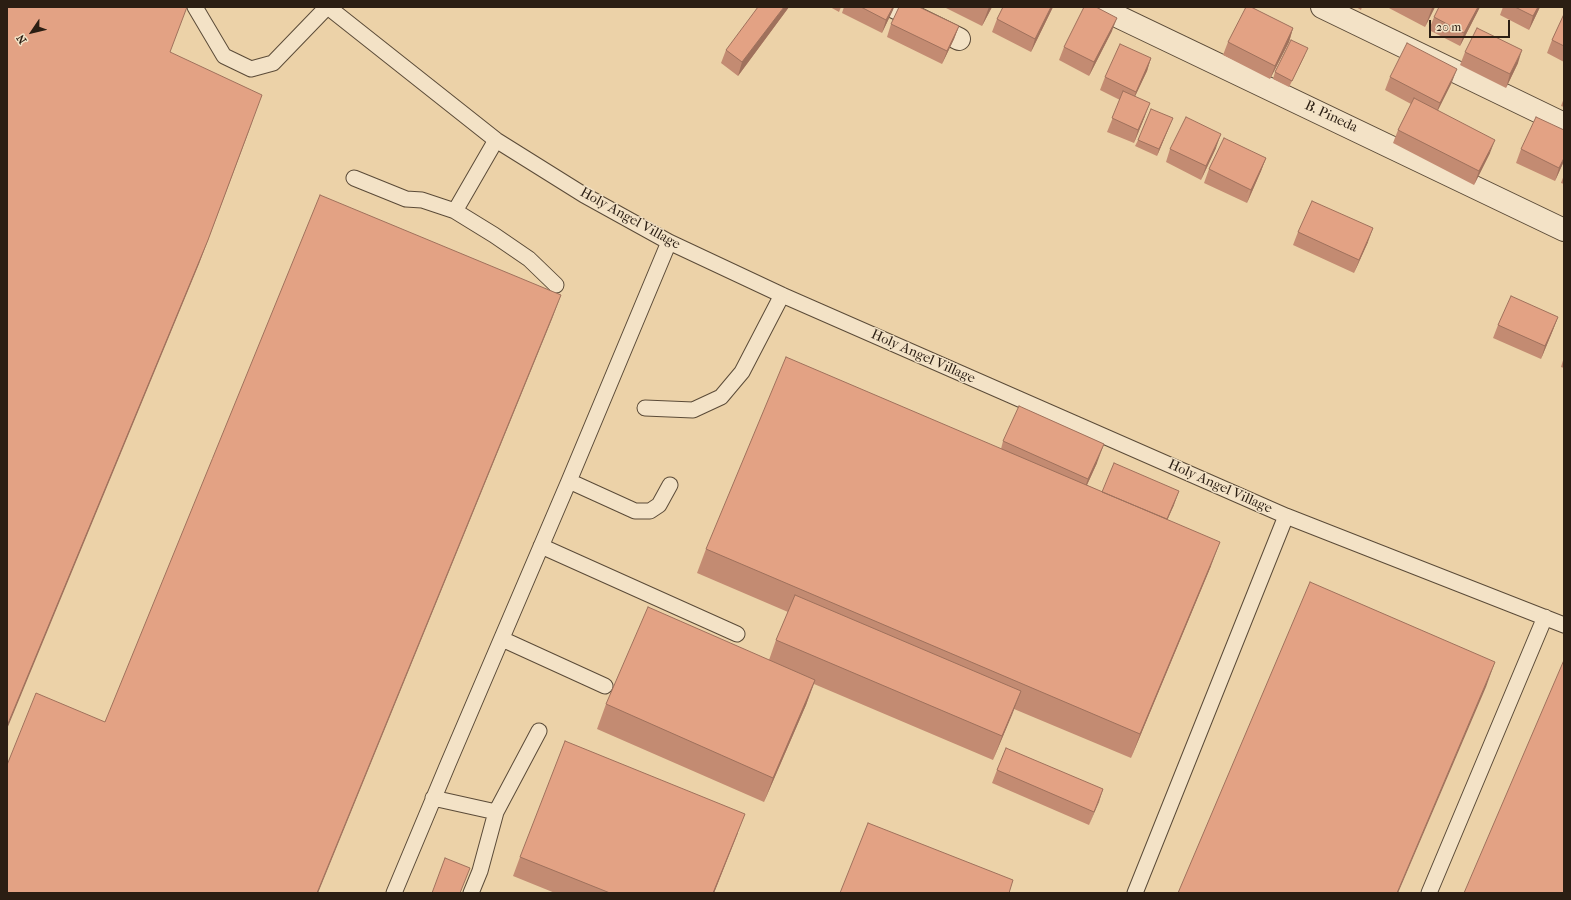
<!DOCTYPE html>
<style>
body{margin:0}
#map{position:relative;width:1571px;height:900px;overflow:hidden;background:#ecd2a8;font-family:"IM FELL French Canon",serif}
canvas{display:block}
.frame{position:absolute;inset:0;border:8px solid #2b1e13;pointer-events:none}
.north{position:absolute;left:12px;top:12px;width:40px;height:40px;-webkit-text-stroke:3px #f3e2c6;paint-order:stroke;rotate:235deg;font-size:11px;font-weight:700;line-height:16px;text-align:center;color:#2b1e13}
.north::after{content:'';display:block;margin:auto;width:14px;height:18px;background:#2b1e13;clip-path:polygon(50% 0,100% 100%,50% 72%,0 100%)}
.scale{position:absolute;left:1429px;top:20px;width:81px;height:18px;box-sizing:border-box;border:2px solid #2b1e13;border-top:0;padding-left:5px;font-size:12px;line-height:14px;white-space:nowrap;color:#2b1e13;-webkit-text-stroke:3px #f3e2c6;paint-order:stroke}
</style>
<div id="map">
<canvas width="1571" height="900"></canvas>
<div class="frame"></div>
<div class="north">N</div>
<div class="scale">20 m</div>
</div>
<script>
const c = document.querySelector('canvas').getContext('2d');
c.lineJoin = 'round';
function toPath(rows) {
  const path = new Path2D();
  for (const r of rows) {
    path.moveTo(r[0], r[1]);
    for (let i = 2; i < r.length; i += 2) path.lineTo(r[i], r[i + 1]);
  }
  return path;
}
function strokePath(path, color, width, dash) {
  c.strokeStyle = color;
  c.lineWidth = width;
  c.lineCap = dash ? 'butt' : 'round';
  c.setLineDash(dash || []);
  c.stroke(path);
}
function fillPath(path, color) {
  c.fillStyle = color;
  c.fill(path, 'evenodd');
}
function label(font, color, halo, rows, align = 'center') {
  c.font = font + ' "IM FELL French Canon",serif';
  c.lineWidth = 3;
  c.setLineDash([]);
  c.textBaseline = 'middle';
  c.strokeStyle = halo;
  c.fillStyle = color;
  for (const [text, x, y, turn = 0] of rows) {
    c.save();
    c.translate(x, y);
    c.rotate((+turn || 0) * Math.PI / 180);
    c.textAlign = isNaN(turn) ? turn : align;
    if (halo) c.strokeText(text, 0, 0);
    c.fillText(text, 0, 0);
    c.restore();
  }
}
const lane = toPath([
 [195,7,224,56,251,69,273,63,327,7],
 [328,7,496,140,584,195,669,242,782,295,1286,516,1564,625],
 [354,178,406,199,422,200,455,211,494,235,529,259,556,285],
 [455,211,496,140],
 [645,408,693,410,721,397,742,372,782,295],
 [569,481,635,511,650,511,659,505,670,485],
 [541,546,737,634],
 [502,639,605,686],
 [433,798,496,812,539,731],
 [394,893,448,764,569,481,669,242],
 [471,893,480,871,496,812],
 [1135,893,1286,516],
 [1429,893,1545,617]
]);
const street = toPath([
 [894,7,959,39],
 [1098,7,1564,230],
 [1322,7,1564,124]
]);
strokePath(lane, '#5b4b38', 17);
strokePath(street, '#5b4b38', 24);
strokePath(lane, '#f3e2c6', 15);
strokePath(street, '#f3e2c6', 22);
fillPath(toPath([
 [789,7,738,76,721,63,726,50],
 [830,7,841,7,839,12],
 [844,7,894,7,882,33,842,13],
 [944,7,992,7,982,26],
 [1003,7,1053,7,1031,52,992,32,997,19],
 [1356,7,1362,7,1361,10],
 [1387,7,1435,7,1425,27],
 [1480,7,1460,46,1429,30,1434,17],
 [1503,7,1540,7,1529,30,1500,15],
 [1564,14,1564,62,1547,53,1552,40],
 [891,24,959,26,954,39,942,64,887,37],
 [1293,28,1289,42,1270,79,1223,55,1228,42],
 [1112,31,1089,76,1059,60,1064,47],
 [1465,52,1518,63,1506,88,1460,65],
 [1305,55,1289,87,1273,79,1275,72],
 [1151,58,1147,71,1135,96,1145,116,1134,143,1107,132,1120,100,1100,90,1105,77],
 [1390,77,1452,82,1438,110,1490,153,1474,185,1393,143,1398,130,1411,104,1385,90],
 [1564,98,1564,107,1561,106],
 [1170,125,1157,156,1135,146,1138,140],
 [1564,130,1564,161,1555,181,1516,163,1521,149],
 [1216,148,1201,180,1166,162,1170,149],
 [1266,158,1261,171,1247,203,1204,183,1209,169],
 [1564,175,1564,184,1561,183],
 [1298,232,1368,242,1354,273,1293,245],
 [1558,317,1553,330,1541,359,1493,338,1498,325],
 [1564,357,1564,368,1561,367],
 [1003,441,1097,463,1087,485,1102,492,1174,505,1167,519,1211,566,1131,758,1014,709,993,760,814,684,806,705,764,802,597,729,606,704,769,660,776,640,788,612,697,573,706,549,1001,449],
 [997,770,1103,789,1089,825,992,783],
 [738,833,714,893,555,893,513,876,520,857]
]), '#c38b72');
fillPath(toPath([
 [784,7,789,7,738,76,742,62],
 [893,7,894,7,893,10,882,33,886,20],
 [989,7,992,7,982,26],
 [1051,7,1053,7,1052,9,1031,52,1035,39],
 [1432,7,1435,7,1425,27,1432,8],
 [1478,7,1480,7,1460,46,1464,33],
 [1538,7,1540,7,1529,30,1533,16],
 [1117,18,1112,31,1089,76,1094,62],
 [959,26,954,39,942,64,947,51],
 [1293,28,1289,42,1270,79,1275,66],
 [1522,50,1518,63,1506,88,1510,74],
 [1151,58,1147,71,1131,105,1136,92],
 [1457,69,1452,82,1435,116,1440,103],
 [1150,103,1145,116,1134,143,1138,130],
 [1173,118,1170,125,1157,156,1159,149],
 [253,120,199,264,7,729,7,726],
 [1221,134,1216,148,1201,180,1206,166],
 [1495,140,1490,153,1474,185,1479,171],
 [1266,158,1261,171,1247,203,1251,190],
 [1564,158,1564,161,1555,181,1559,168],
 [1373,228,1368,242,1354,273,1359,260],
 [561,295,552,319,318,893,317,893],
 [1558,317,1553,330,1541,359,1545,346],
 [1104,444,1097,463,1081,498,1088,479],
 [1179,491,1174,505,1158,541,1163,528],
 [1220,542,1211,566,1131,758,1140,734],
 [1495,662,1486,687,1398,893,1397,893],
 [815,680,806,705,764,802,773,778],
 [1021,691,1012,715,993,760,1002,736],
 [1103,789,1099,802,1089,825,1094,812],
 [745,814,714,893,713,893]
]), '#9f715c');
const building = toPath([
 [7,7,187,7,170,52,262,95,208,240,7,726,7,7],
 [758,7,784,7,742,62,726,50,758,7],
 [861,7,893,7,886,20,861,7],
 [899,7,919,7,959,26,947,51,891,24,899,7],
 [1003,7,1051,7,1035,39,997,19,1003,7],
 [1084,7,1096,7,1117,18,1094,62,1064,47,1084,7],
 [1246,7,1251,7,1293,28,1275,66,1228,42,1246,7],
 [1439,7,1478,7,1464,33,1434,17,1439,7],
 [1515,7,1538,7,1533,16,1515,7],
 [1564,14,1564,46,1552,40,1564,14],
 [1477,28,1522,50,1510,74,1465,52,1477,28],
 [1291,40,1308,48,1292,81,1275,72,1291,40],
 [1407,43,1457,69,1440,103,1390,77,1407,43],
 [1120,44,1151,58,1136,92,1105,77,1120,44],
 [1123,91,1150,103,1138,130,1112,118,1123,91],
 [1414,98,1495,140,1479,171,1398,130,1414,98],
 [1151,109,1173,118,1159,149,1138,140,1151,109],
 [1186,117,1221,134,1206,166,1170,149,1186,117],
 [1536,117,1564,130,1564,158,1559,168,1521,149,1536,117],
 [1224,138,1266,158,1251,190,1209,169,1224,138],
 [320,195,561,295,317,893,7,893,7,765,36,693,105,722,320,195],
 [1312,201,1373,228,1359,260,1298,232,1312,201],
 [1511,296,1558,317,1545,346,1498,325,1511,296],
 [786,357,1220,542,1140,734,706,549,786,357],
 [1019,406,1104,444,1088,479,1003,441,1019,406],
 [1114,463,1179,491,1167,519,1102,492,1114,463],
 [1310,582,1495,662,1397,893,1178,893,1310,582],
 [795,595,1021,691,1002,736,776,640,795,595],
 [648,607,815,680,773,778,606,704,648,607],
 [1564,660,1564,893,1464,893,1564,660],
 [565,741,745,814,713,893,610,893,520,857,565,741],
 [1006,748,1103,789,1094,812,997,770,1006,748],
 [868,823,1013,880,1009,893,840,893,868,823],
 [445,858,470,868,460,893,432,893,445,858]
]);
fillPath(building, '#e3a284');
strokePath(building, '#9f715c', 1);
label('14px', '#2b1e13', '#f3e2c6', [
 ["B. Pineda",1331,117,25],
 ["Holy Angel Village",630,219,29],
 ["Holy Angel Village",923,357,24],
 ["Holy Angel Village",1220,487,24]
]);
</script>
